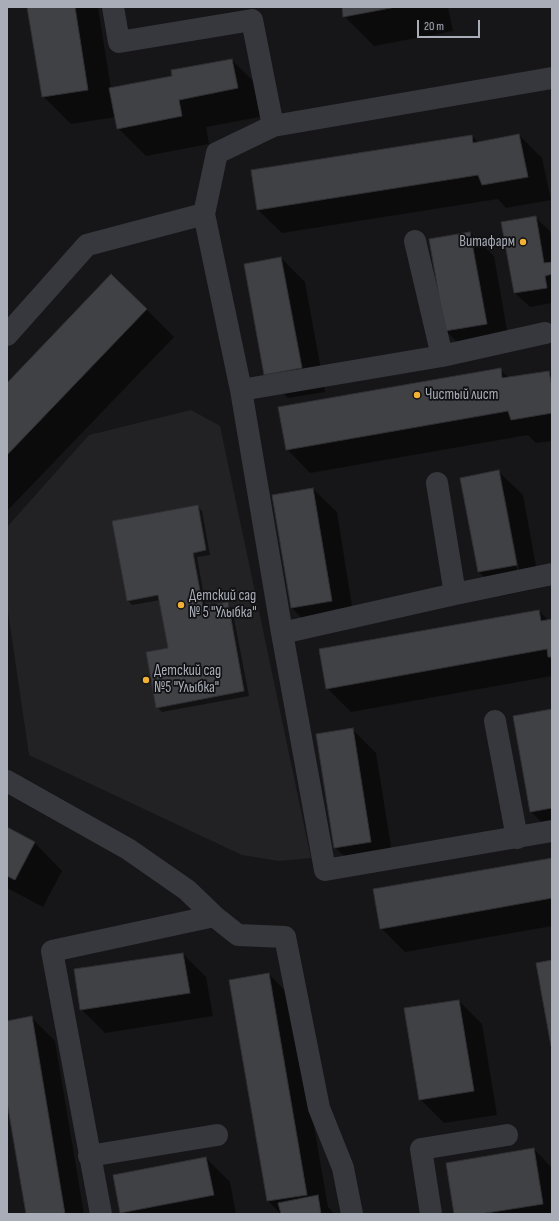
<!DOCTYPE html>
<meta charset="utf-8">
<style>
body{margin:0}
#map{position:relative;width:559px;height:1221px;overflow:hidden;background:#161618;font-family:"Sofia Sans Condensed",sans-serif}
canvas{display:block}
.frame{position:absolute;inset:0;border:8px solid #a8adb8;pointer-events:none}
.scale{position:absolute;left:417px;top:20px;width:63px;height:18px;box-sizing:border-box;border:2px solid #a8adb8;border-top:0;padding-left:5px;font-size:12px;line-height:14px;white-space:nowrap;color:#a8adb8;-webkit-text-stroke:3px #111113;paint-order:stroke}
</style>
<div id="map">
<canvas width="559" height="1221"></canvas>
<div class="frame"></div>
<div class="scale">20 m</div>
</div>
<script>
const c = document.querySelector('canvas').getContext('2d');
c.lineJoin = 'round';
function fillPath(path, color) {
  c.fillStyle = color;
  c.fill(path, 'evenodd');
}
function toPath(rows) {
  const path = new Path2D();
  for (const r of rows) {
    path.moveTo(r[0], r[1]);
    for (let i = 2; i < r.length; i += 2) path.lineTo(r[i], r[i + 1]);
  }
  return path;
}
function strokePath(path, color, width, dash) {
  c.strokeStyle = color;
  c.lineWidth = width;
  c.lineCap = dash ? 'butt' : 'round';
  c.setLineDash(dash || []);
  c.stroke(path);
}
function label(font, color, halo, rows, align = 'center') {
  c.font = font + ' "Sofia Sans Condensed",sans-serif';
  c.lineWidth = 3.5;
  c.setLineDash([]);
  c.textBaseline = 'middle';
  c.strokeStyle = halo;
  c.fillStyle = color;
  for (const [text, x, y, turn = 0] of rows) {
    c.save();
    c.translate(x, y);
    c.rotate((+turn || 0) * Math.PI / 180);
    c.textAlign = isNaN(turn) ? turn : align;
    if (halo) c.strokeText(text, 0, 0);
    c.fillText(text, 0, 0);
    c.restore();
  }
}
fillPath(toPath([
 [191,410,220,426,311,858,279,861,242,855,29,755,7,605,7,527,89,435]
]), '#222225');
fillPath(toPath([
 [28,7,98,7,111,89,174,77,232,60,259,87,265,116,206,127,209,144,146,156,118,128,116,117,71,124,43,96],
 [343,7,448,7,453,31,374,46,344,16],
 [519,135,542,158,551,200,506,208,498,199,282,233,258,210,472,136,479,143],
 [535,217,550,231,552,243,552,303,530,307,515,293],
 [470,233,494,256,510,347,470,355,446,331],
 [281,258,305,282,325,392,288,398,265,375],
 [146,309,174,337,7,511,7,384],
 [500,370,509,378,549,372,552,375,552,441,536,443,528,435,310,473,287,449],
 [499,472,523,495,540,588,502,596,479,572,461,478],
 [503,497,505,497,519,570,517,570],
 [313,489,337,512,355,625,315,631,292,608],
 [197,506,202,511,210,555,197,557,206,608,227,604,232,608,249,696,162,712,157,707,169,648,160,600,132,605,128,601],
 [539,611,549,621,552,620,552,676,351,712,327,688],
 [552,710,552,832,531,812],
 [352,729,376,753,394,865,359,871,335,847],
 [7,828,35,843,62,871,43,907,7,888],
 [552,859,552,926,405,952,381,928],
 [183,954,206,977,213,1016,105,1033,81,1009],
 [269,974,292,998,328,1207,335,1214,281,1214,268,1201,230,981],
 [459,1001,482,1024,497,1115,444,1123,420,1099],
 [31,1017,55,1041,84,1214,27,1214,7,1096,7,1022],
 [534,1149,552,1168,552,1214,455,1214],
 [206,1158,230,1182,236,1214,123,1214,121,1212]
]), '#0007');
const building = toPath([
 [27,7,75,7,88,90,42,97,27,7],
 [342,7,396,7,343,17,342,7],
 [232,59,238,88,179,100,182,116,117,129,109,88,172,76,171,70,232,59],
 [519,134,528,177,482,185,478,175,257,210,251,170,472,135,473,143,519,134],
 [536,216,544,263,552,262,552,274,545,276,547,288,514,293,501,222,536,216],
 [470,232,487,324,445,331,429,239,470,232],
 [281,257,302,368,264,375,244,264,281,257],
 [111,274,147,309,7,455,7,383,111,274],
 [501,368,502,378,549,371,552,387,552,413,511,420,508,411,286,450,278,407,501,368],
 [499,470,517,565,478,572,460,478,499,470],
 [313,488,332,601,291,608,272,495,313,488],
 [198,505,206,550,193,553,203,607,228,602,244,691,156,708,146,652,168,648,158,595,127,601,112,521,198,505],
 [539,610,541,621,552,619,552,657,548,657,547,649,326,689,319,649,539,610],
 [552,709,552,808,530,812,513,716,552,709],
 [353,728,371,842,334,848,316,734,353,728],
 [7,827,35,842,15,880,7,876,7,827],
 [552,858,552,898,380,929,373,889,552,858],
 [183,953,190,993,80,1010,74,969,183,953],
 [552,960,552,1046,551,1046,536,963,552,960],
 [269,973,307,1195,267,1201,229,980,269,973],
 [459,1000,474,1091,419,1100,404,1008,459,1000],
 [32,1016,65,1214,26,1214,7,1102,7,1021,32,1016],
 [534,1148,543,1204,480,1214,454,1214,446,1163,534,1148],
 [206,1157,214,1195,120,1213,113,1175,206,1157],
 [318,1195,321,1214,281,1214,278,1203,318,1195]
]);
fillPath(building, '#404145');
strokePath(building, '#303034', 1);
strokePath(toPath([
 [273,126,552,78],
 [204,214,241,390,282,633,325,870,552,831],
 [415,241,442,356],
 [7,335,87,245,204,214,217,153,273,126,252,20,119,42,113,7],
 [241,390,442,356,545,333],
 [437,483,455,594],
 [282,633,455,594,552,574],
 [495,721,517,838],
 [7,781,128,849,187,890,214,916,238,935,285,937,319,1108,343,1168,352,1214],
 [89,1156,217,1135],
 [101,1214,52,951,214,916],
 [431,1214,421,1149,507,1135]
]), '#37383d', 22);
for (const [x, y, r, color] of [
 [523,242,4,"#f2b134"],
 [417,395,4,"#f2b134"],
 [181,605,4,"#f2b134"],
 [146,680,4,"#f2b134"]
]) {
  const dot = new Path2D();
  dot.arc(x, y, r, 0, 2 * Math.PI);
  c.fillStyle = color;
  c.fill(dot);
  strokePath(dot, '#111113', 1.5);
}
label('15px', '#a8adb8', '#111113', [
 ["Витафарм",515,242,"right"],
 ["Чистый лист",425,395],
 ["Детский сад",189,596],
 ["№ 5 \"Улыбка\"",189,613],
 ["Детский сад",154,671],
 ["№5 \"Улыбка\"",154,688]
], 'left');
</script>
